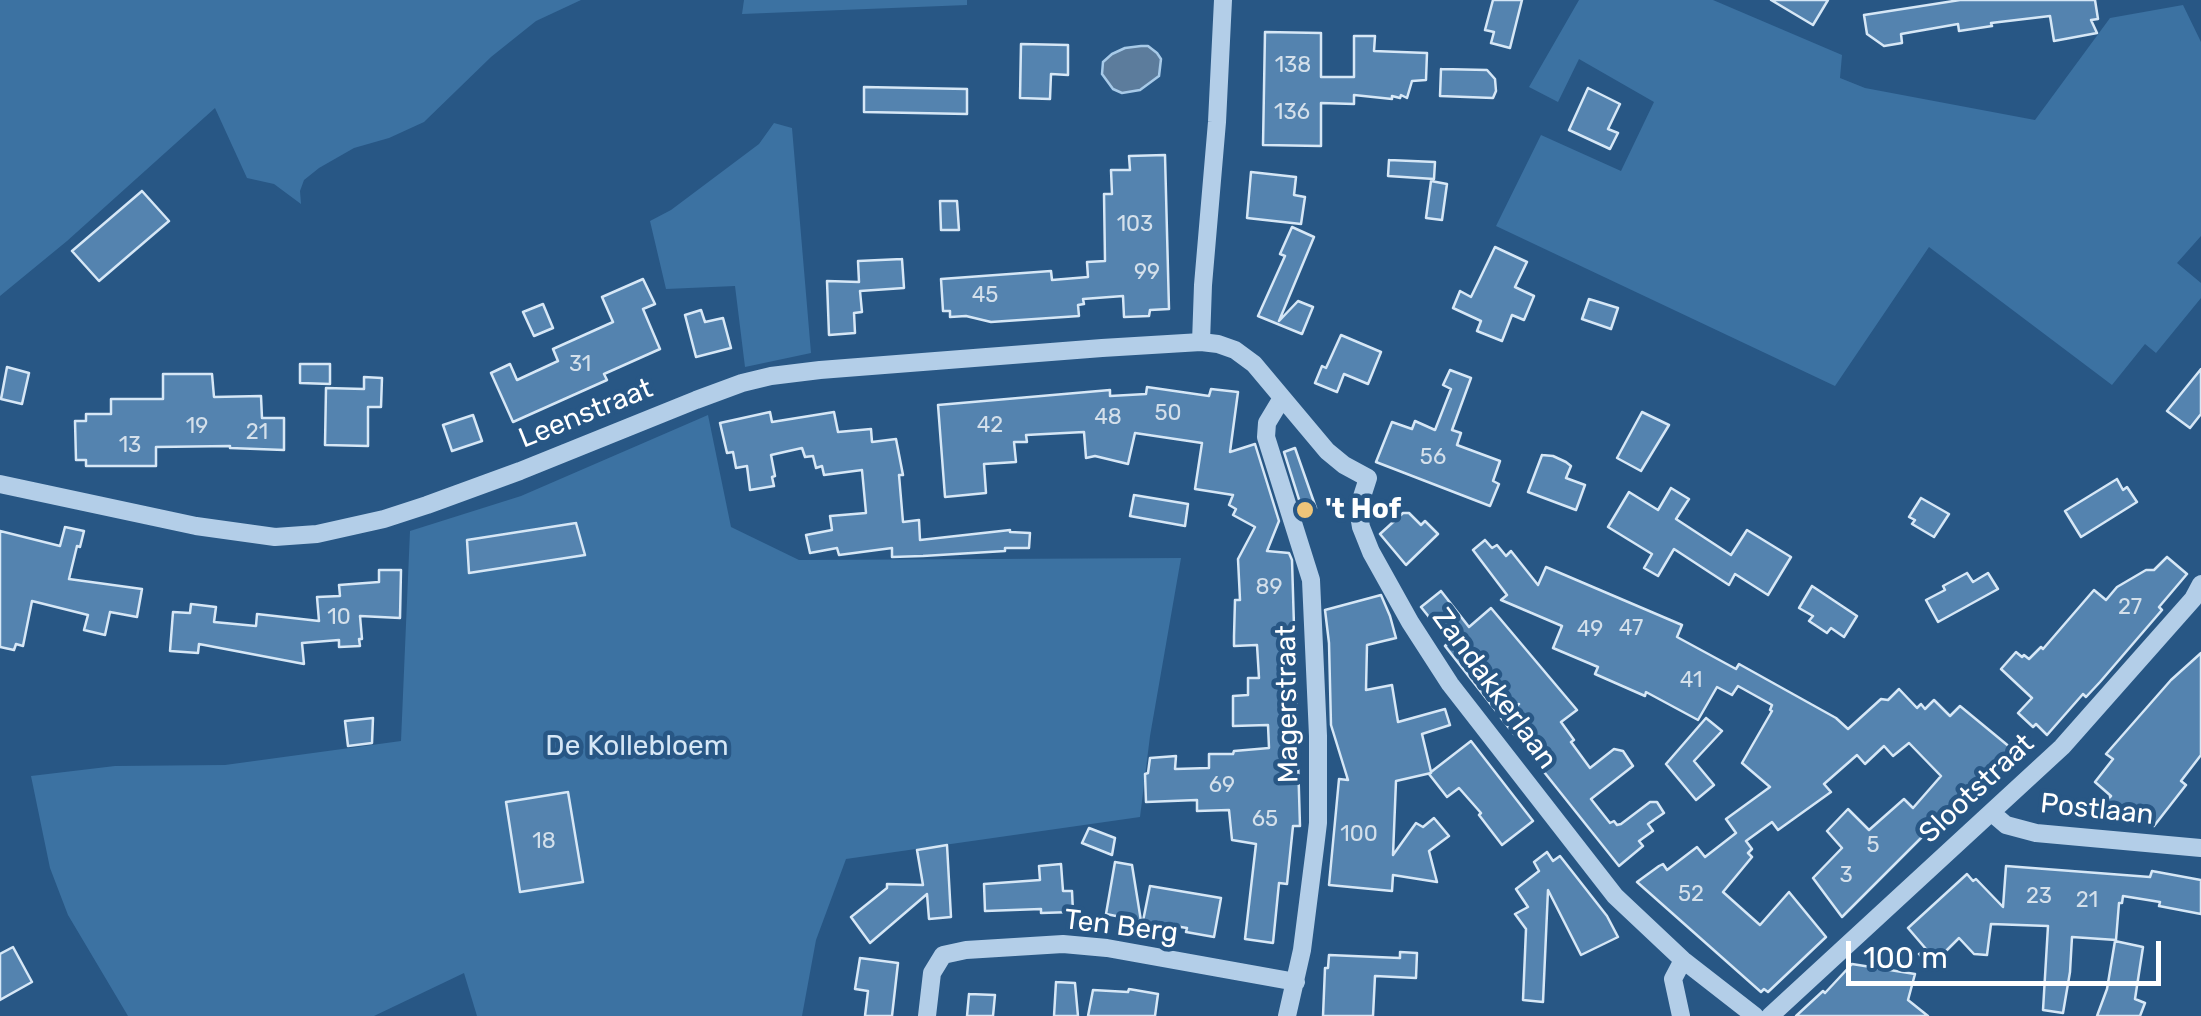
<!DOCTYPE html>
<style>
body{margin:0}
#map{position:relative;width:2201px;height:1016px;overflow:hidden;background:#285785;font-family:Rubik,sans-serif}
canvas{display:block}
.scale{position:absolute;left:1846px;top:941px;width:315px;height:45px;box-sizing:border-box;border:5px solid #fff;border-top:0;padding-left:12px;font-size:30px;line-height:35px;white-space:nowrap;color:#fff;-webkit-text-stroke:8px #285785;paint-order:stroke}
</style>
<div id="map">
<canvas width="2201" height="1016"></canvas>
<div class="scale">100 m</div>
</div>
<script>
const c = document.querySelector('canvas').getContext('2d');
c.lineJoin = 'round';
function fillPath(path, color) {
  c.fillStyle = color;
  c.fill(path, 'evenodd');
}
function toPath(rows) {
  const path = new Path2D();
  for (const r of rows) {
    path.moveTo(r[0], r[1]);
    for (let i = 2; i < r.length; i += 2) path.lineTo(r[i], r[i + 1]);
  }
  return path;
}
function strokePath(path, color, width, dash) {
  c.strokeStyle = color;
  c.lineWidth = width;
  c.lineCap = dash ? 'butt' : 'round';
  c.setLineDash(dash || []);
  c.stroke(path);
}
function label(font, color, halo, rows, align = 'center') {
  c.font = font + ' Rubik,sans-serif';
  c.lineWidth = 9;
  c.setLineDash([]);
  c.textBaseline = 'middle';
  c.strokeStyle = halo;
  c.fillStyle = color;
  for (const [text, x, y, turn = 0] of rows) {
    c.save();
    c.translate(x, y);
    c.rotate((+turn || 0) * Math.PI / 180);
    c.textAlign = isNaN(turn) ? turn : align;
    if (halo) c.strokeText(text, 0, 0);
    c.fillText(text, 0, 0);
    c.restore();
  }
}
fillPath(toPath([
 [0,0,581,0,536,21,491,57,424,122,389,138,354,148,319,168,304,180,300,191,301,204,274,184,247,178,215,108,67,241,0,296],
 [744,0,967,0,967,5,742,14],
 [1579,0,1713,0,1842,55,1840,78,1865,88,2035,120,2110,18,2183,5,2201,42,2201,236,2177,263,2201,283,2201,298,2156,353,2145,344,2112,385,1929,247,1835,386,1496,226,1541,135,1621,171,1654,102,1579,59,1558,102,1529,87],
 [774,123,792,128,811,353,745,367,735,286,666,289,650,221,671,210,759,144],
 [708,415,731,527,799,560,1181,558,1150,736,1140,817,846,859,816,940,802,1016,477,1016,464,973,374,1016,128,1016,68,915,50,868,31,776,115,766,225,765,401,741,410,531,521,496]
]), '#3c72a2');
const water = toPath([
 [1141,46,1148,46,1157,53,1161,59,1159,76,1140,90,1122,93,1113,89,1102,74,1103,62,1112,54,1125,48,1141,46]
]);
fillPath(water, '#5c7c9c');
strokePath(water, '#a7cae8', 2.5);
const building = toPath([
 [1493,0,1522,0,1510,48,1491,43,1494,32,1485,30,1493,0],
 [1771,0,1828,0,1813,25,1771,0],
 [1960,0,2095,0,2098,19,2091,20,2097,33,2054,41,2050,16,1991,23,1992,26,1959,31,1958,24,1901,34,1902,43,1884,46,1867,34,1864,15,1960,0],
 [1265,32,1321,33,1321,77,1354,77,1354,36,1375,36,1374,51,1427,53,1426,80,1412,81,1407,98,1401,95,1400,98,1392,96,1392,99,1354,95,1354,104,1321,103,1321,146,1263,145,1265,32],
 [1021,44,1068,45,1068,75,1051,74,1050,99,1020,98,1021,44],
 [1441,69,1487,70,1495,79,1496,91,1493,98,1440,96,1441,69],
 [864,87,967,89,967,114,864,112,864,87],
 [1588,88,1620,104,1608,129,1618,133,1610,149,1569,130,1588,88],
 [1165,155,1169,309,1150,310,1149,316,1124,317,1123,296,1083,299,1084,304,1078,305,1079,316,991,322,966,316,950,317,950,311,943,311,941,279,1051,271,1052,280,1088,277,1087,262,1105,261,1104,194,1112,194,1111,170,1130,170,1129,156,1165,155],
 [1389,160,1435,162,1434,179,1388,176,1389,160],
 [1251,172,1296,177,1294,195,1305,197,1301,224,1247,218,1251,172],
 [1431,181,1447,184,1442,220,1426,218,1431,181],
 [142,191,169,221,99,281,72,251,142,191],
 [940,201,957,201,959,230,941,230,940,201],
 [1292,227,1314,237,1279,321,1298,301,1313,307,1302,334,1258,316,1285,256,1280,254,1292,227],
 [1495,247,1527,262,1515,287,1534,296,1524,320,1512,315,1502,341,1477,331,1481,321,1453,308,1460,291,1471,297,1495,247],
 [902,259,904,288,860,291,862,312,854,313,855,333,829,335,827,281,859,282,858,261,902,259],
 [643,279,655,304,643,309,660,349,604,374,607,380,513,422,491,373,510,364,517,380,558,361,553,349,613,322,602,297,643,279],
 [1589,299,1618,308,1611,329,1582,319,1589,299],
 [543,304,553,328,534,336,523,312,543,304],
 [701,310,705,322,723,318,731,348,696,357,685,315,701,310],
 [1341,335,1381,352,1368,384,1344,374,1337,392,1315,383,1322,366,1326,368,1341,335],
 [300,364,330,364,330,384,300,383,300,364],
 [7,367,29,373,22,404,1,399,7,367],
 [2201,369,2201,414,2190,428,2167,411,2201,369],
 [1450,370,1471,378,1452,430,1461,433,1457,445,1500,461,1493,481,1499,484,1490,506,1376,462,1392,422,1412,429,1415,421,1435,430,1451,389,1443,385,1450,370],
 [163,374,212,374,214,397,261,396,262,418,284,418,284,450,230,448,230,446,156,447,156,466,86,466,86,460,76,460,75,421,86,421,86,414,111,414,111,399,163,399,163,374],
 [364,377,382,378,381,407,368,407,368,446,325,445,326,388,364,389,364,377],
 [1147,387,1209,396,1211,389,1238,392,1230,452,1255,444,1279,521,1267,551,1289,553,1292,560,1300,826,1293,826,1287,884,1279,883,1273,943,1245,939,1256,844,1232,840,1229,810,1197,811,1197,800,1146,802,1145,774,1148,773,1150,758,1176,756,1175,769,1209,768,1209,754,1233,754,1234,751,1269,748,1268,725,1233,726,1233,696,1248,695,1248,678,1259,678,1257,645,1234,646,1234,636,1235,600,1240,600,1238,559,1255,527,1233,515,1236,509,1229,505,1233,495,1195,489,1202,443,1135,433,1128,464,1095,456,1086,458,1084,432,1026,435,1027,442,1014,442,1016,462,984,464,986,493,945,497,938,405,1110,390,1110,396,1146,394,1147,387],
 [770,412,772,422,834,412,838,432,871,429,872,442,896,439,903,475,899,475,903,522,919,520,920,540,1010,530,1010,532,1030,533,1029,548,1005,548,1005,551,923,556,892,557,892,548,839,555,837,548,810,553,806,535,832,530,830,516,866,513,862,470,824,475,822,466,816,468,813,456,805,457,802,448,771,455,775,476,772,477,774,486,750,490,747,466,736,468,733,452,727,453,720,423,770,412],
 [1642,412,1669,425,1641,471,1617,458,1642,412],
 [473,415,482,441,452,451,443,425,473,415],
 [1295,448,1316,508,1302,509,1284,452,1295,448],
 [1542,455,1553,456,1566,462,1571,466,1566,478,1585,485,1576,510,1528,492,1542,455],
 [2117,479,2123,490,2127,487,2137,502,2081,537,2065,511,2117,479],
 [1671,488,1689,499,1676,519,1731,555,1747,530,1791,557,1768,595,1735,574,1729,585,1674,549,1658,576,1644,568,1652,554,1608,527,1629,492,1658,510,1671,488],
 [1134,495,1188,504,1185,526,1130,516,1134,495],
 [1921,498,1949,514,1934,537,1912,524,1915,520,1909,517,1921,498],
 [1403,513,1409,513,1421,525,1425,521,1438,534,1406,565,1380,534,1403,513],
 [576,523,585,555,469,573,467,540,576,523],
 [65,527,84,531,80,547,77,546,69,579,142,589,137,617,110,612,105,635,84,630,88,615,32,601,23,646,16,644,14,650,0,647,0,531,60,546,65,527],
 [1485,540,1492,548,1497,545,1506,556,1511,551,1538,585,1546,567,1682,625,1677,637,1736,669,1739,664,1836,718,1848,729,1881,699,1888,700,1899,689,1917,708,1921,704,1925,709,1934,700,1950,716,1960,706,2017,753,1995,779,1989,774,1946,823,1941,818,1842,917,1813,878,1842,848,1827,831,1848,809,1869,830,1904,799,1913,808,1941,776,1909,743,1893,756,1884,746,1865,764,1857,755,1824,784,1831,792,1778,830,1772,822,1746,841,1752,849,1748,853,1752,857,1723,892,1760,925,1789,892,1826,937,1768,992,1764,989,1761,992,1637,882,1659,866,1663,864,1667,870,1697,847,1705,857,1736,833,1726,819,1770,787,1742,763,1772,711,1770,710,1772,705,1738,686,1732,695,1717,687,1698,720,1646,692,1645,696,1595,674,1598,667,1553,648,1562,626,1501,600,1507,595,1473,550,1485,540],
 [2167,557,2187,574,2159,607,2162,610,2100,682,2086,697,2083,694,2047,735,2036,724,2033,727,2018,713,2032,698,2001,669,2016,652,2022,657,2024,655,2029,659,2041,647,2043,649,2094,590,2106,600,2117,587,2146,570,2154,570,2167,557],
 [379,570,401,570,400,618,360,616,362,639,359,639,360,646,339,647,339,640,302,643,304,664,199,644,198,653,170,651,173,612,190,613,191,604,216,607,214,622,256,626,257,614,319,621,317,597,340,596,339,585,379,582,379,570],
 [1967,573,1973,582,1988,573,1998,589,1938,622,1926,600,1945,590,1943,586,1967,573],
 [1812,586,1857,616,1844,637,1831,628,1827,633,1809,621,1813,616,1799,608,1812,586],
 [1441,591,1469,627,1491,608,1577,710,1561,722,1574,740,1571,742,1590,768,1614,749,1623,751,1633,766,1591,799,1610,823,1614,821,1617,825,1621,824,1650,802,1657,802,1664,813,1648,824,1653,831,1639,841,1643,846,1619,866,1501,718,1519,704,1496,711,1445,646,1449,642,1421,607,1441,591],
 [1381,595,1390,616,1396,638,1367,645,1366,690,1392,685,1398,722,1445,709,1450,725,1422,734,1431,772,1471,741,1533,821,1502,845,1479,815,1481,813,1459,788,1447,797,1429,774,1431,773,1396,781,1393,855,1416,823,1423,827,1434,818,1449,836,1429,851,1437,882,1393,875,1392,891,1329,885,1339,779,1348,780,1331,725,1329,643,1325,610,1381,595],
 [2201,653,2201,755,2181,781,2186,785,2154,826,2135,810,2128,819,2106,801,2111,796,2095,782,2113,759,2106,754,2171,680,2201,653],
 [373,718,372,743,348,746,345,721,373,718],
 [1706,718,1722,731,1694,761,1714,785,1696,800,1666,764,1706,718],
 [568,792,583,882,520,892,506,802,568,792],
 [1089,828,1115,838,1112,855,1082,843,1089,828],
 [947,845,951,917,929,919,927,894,870,943,851,917,887,888,887,884,923,885,917,850,947,845],
 [1547,852,1553,861,1560,856,1607,916,1618,937,1581,955,1548,890,1543,1002,1523,1000,1526,929,1515,914,1528,907,1516,889,1539,871,1534,862,1547,852],
 [1115,862,1132,865,1141,921,1106,914,1115,862],
 [1061,864,1063,891,1072,891,1073,912,1041,913,1041,909,985,911,984,884,1040,880,1039,866,1061,864],
 [2006,866,2150,877,2152,871,2201,880,2201,914,2159,906,2160,902,2123,896,2122,903,2119,903,2116,940,2072,937,2070,972,2063,1013,2043,1010,2048,926,1991,924,1987,955,1974,954,1959,938,1943,954,1941,965,1927,963,1919,954,1926,949,1908,928,1967,874,1973,881,1976,879,2003,907,2006,866],
 [1150,886,1221,898,1214,937,1186,932,1187,928,1143,921,1150,886],
 [2115,941,2143,947,2135,999,2145,1003,2140,1016,2097,1016,2107,989,2115,941],
 [13,947,32,982,0,1000,0,954,13,947],
 [1400,952,1417,953,1416,978,1375,976,1373,1016,1323,1016,1325,968,1328,968,1329,955,1400,958,1400,952],
 [860,958,898,963,892,1016,865,1016,868,991,855,989,860,958],
 [1852,964,1915,974,1908,1000,1928,1016,1796,1016,1823,991,1825,993,1852,964],
 [1056,982,1075,983,1078,1016,1054,1016,1056,982],
 [1129,989,1158,994,1155,1016,1088,1016,1093,990,1128,992,1129,989],
 [969,994,995,995,993,1016,967,1016,969,994]
]);
fillPath(building, '#5483af');
strokePath(building, '#d6e7f6', 2.5);
strokePath(toPath([
 [1201,342,1203,285,1217,122,1223,0],
 [1282,398,1267,423,1266,437,1311,580,1318,736,1318,823,1315,848,1302,950,1287,1016],
 [0,484,196,526,275,537,317,534,384,519,427,505,520,471,696,400,742,383,771,376,820,370,1102,348,1201,342,1218,344,1235,350,1254,364,1327,451,1344,465,1368,478,1358,509,1361,527,1371,552,1410,622,1450,684,1615,896,1683,960,1755,1016],
 [1992,813,2006,825,2036,833,2201,848],
 [927,1016,932,973,943,955,966,950,1063,944,1107,948,1296,982],
 [1681,1016,1673,979,1683,960],
 [1770,1016,2062,747,2193,599,2201,584]
]), '#b3cee8', 18);
for (const [x, y, r, color] of [
 [1305,510,10,"#efc579"]
]) {
  const dot = new Path2D();
  dot.arc(x, y, r, 0, 2 * Math.PI);
  c.fillStyle = color;
  c.fill(dot);
  strokePath(dot, '#285785', 4);
}
label('22px', '#d4e0eb', null, [
 ["138",1293,66],
 ["136",1292,113],
 ["103",1135,225],
 ["99",1147,273],
 ["45",985,296],
 ["31",580,365],
 ["50",1168,414],
 ["48",1108,418],
 ["42",990,426],
 ["19",197,427],
 ["21",257,433],
 ["13",130,446],
 ["56",1433,458],
 ["89",1269,588],
 ["27",2130,608],
 ["10",339,618],
 ["47",1631,629],
 ["49",1590,630],
 ["41",1691,681],
 ["69",1222,786],
 ["65",1265,820],
 ["100",1359,835],
 ["18",544,842],
 ["5",1873,846],
 ["3",1846,876],
 ["52",1691,895],
 ["23",2039,897],
 ["21",2087,901]
]);
label('28px', '#fff', '#285785', [
 ["Leenstraat",586,414,-22],
 ["Zandakkerlaan",1494,689,54],
 ["Magerstraat",1288,704,-91],
 ["Slootstraat",1977,789,-43],
 ["Postlaan",2097,810,6],
 ["Ten Berg",1121,927,7]
]);
label('bold 28px', '#fff', '#285785', [
 ["'t Hof",1325,510]
], 'left');
label('28px', '#d6e7f6', '#285785', [
 ["De Kollebloem",637,747]
]);
</script>
